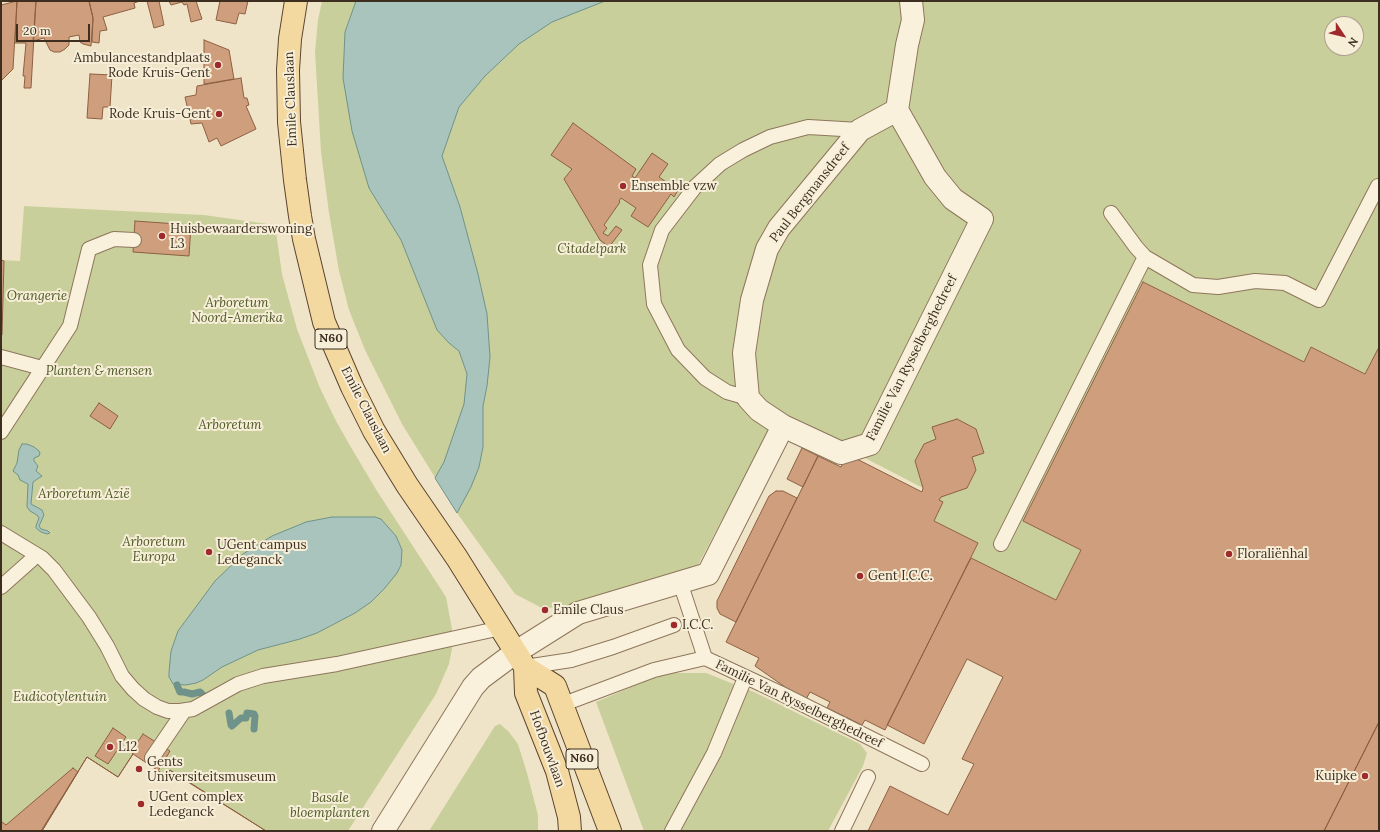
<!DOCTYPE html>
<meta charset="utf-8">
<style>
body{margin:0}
#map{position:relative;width:1380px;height:832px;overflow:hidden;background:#f0e4c8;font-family:Lora,serif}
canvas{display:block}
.frame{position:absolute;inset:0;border:2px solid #3d2e20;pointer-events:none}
.north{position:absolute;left:1324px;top:16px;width:40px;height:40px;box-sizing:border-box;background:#f7eed8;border:1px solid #ada18e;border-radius:50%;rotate:125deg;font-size:11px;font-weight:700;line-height:16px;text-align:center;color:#3d2e20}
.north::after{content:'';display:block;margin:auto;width:14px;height:18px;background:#9e2a2b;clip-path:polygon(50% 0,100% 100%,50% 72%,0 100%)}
.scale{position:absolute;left:16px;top:24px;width:74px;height:18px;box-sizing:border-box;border:2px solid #3d2e20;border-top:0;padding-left:5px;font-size:12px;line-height:14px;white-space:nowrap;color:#3d2e20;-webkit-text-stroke:3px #f7eed8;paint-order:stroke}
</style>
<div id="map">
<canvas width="1380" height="832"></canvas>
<div class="frame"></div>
<div class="north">N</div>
<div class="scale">20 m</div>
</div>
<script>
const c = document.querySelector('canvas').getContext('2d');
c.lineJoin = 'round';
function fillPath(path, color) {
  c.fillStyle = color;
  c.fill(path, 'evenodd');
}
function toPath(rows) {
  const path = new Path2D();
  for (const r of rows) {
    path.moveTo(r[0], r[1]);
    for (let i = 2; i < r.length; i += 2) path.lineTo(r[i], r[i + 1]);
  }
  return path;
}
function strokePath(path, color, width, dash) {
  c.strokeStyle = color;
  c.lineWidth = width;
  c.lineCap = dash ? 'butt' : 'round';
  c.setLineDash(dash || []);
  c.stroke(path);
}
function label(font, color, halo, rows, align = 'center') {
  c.font = font + ' Lora,serif';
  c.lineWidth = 4;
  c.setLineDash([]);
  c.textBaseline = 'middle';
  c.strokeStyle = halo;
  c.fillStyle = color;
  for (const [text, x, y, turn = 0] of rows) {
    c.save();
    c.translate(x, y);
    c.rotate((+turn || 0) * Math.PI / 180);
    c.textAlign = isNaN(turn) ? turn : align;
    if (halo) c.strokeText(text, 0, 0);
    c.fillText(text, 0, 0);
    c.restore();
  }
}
fillPath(toPath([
 [322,1,1379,1,1379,347,1365,374,1312,347,1304,362,1143,282,1023,521,1081,550,1056,600,971,558,978,543,934,521,943,503,939,500,941,497,967,488,976,470,972,457,984,453,976,429,957,419,936,439,924,444,915,461,923,488,778,413,697,567,574,607,542,608,515,594,457,513,402,424,365,350,349,310,339,271,329,213,321,152,315,52,318,20],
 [1332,24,1356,24,1356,48,1332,48],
 [24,206,204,215,275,225,282,274,297,329,320,388,335,419,349,444,377,491,446,597,452,629,452,649,449,664,436,694,348,831,266,831,170,771,166,776,158,771,170,751,143,734,131,752,133,754,118,777,87,757,42,831,1,831,1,260,20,261],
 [664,673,706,673,754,692,860,744,867,753,863,766,828,831,644,831,596,702],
 [500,724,509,732,518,744,527,773,538,815,538,831,429,831,495,726]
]), '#c9cf9b');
const water = toPath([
 [356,1,605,1,552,22,519,44,485,76,459,107,442,156,460,207,478,274,487,314,490,357,487,386,483,406,483,447,479,467,471,487,457,513,435,478,444,462,464,404,467,374,459,351,449,343,437,330,401,240,369,188,352,131,343,78,345,32,356,1],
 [22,444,27,444,34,447,39,451,40,453,39,456,34,458,34,461,38,466,36,471,42,476,33,482,31,504,42,510,44,515,39,526,41,529,48,531,50,533,47,534,41,532,36,528,36,526,39,518,37,515,30,511,27,507,28,484,20,480,18,475,13,471,17,463,19,450,22,444],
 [332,517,375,517,381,519,396,536,402,550,401,565,397,573,384,589,371,602,355,613,317,633,300,639,258,650,222,667,203,680,196,683,186,685,173,684,169,677,169,672,171,651,178,631,215,581,243,554,272,536,306,522,332,517]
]);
fillPath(water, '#a9c4bc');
strokePath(water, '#6f938a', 1);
strokePath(toPath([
 [177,685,180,692,184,692,192,694,200,692,203,695],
 [229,713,231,725,232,726,241,718,246,718,247,713,254,714,255,716,254,729]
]), '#6f938a', 7);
const building = toPath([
 [17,1,36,1,31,88,24,88,25,76,23,76,26,43,15,43,17,1],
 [17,1,13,69,1,81,1,5,17,1],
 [36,1,89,1,93,18,91,46,83,44,80,42,79,35,69,37,69,45,65,49,60,52,54,52,50,50,44,38,33,41,36,1],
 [89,1,140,1,134,3,135,8,103,17,107,30,100,31,99,43,92,42,93,18,89,1],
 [147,1,159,1,164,25,154,28,147,1],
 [169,1,196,1,202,19,191,22,187,4,184,5,182,2,171,5,169,1],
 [220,1,248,1,245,14,239,13,236,24,216,20,220,1],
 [204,40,229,50,234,79,204,84,204,40],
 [90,74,112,75,110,107,103,107,102,119,87,118,90,74],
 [241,78,244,98,247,98,249,105,246,106,256,129,221,146,217,138,209,142,202,123,191,124,185,97,196,95,197,86,241,78],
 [573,123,636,169,632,176,635,178,652,153,668,164,659,177,669,184,671,181,680,187,674,197,671,194,648,227,631,216,636,208,621,198,619,201,620,202,604,225,607,228,603,233,608,236,616,226,622,230,609,247,600,240,564,179,572,169,551,155,573,123],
 [135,221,191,225,189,256,133,252,135,221],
 [1,260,4,261,2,335,1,335,1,260],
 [1143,282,1304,362,1311,347,1365,374,1379,347,1379,722,1324,831,868,831,890,786,948,815,974,764,962,759,1003,677,967,659,924,744,887,725,971,558,1056,600,1081,550,1023,521,1143,282],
 [99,403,118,416,110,429,90,416,99,403],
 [957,419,976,429,984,453,972,457,976,470,967,488,941,497,939,500,943,502,934,521,978,543,885,730,865,720,862,725,827,708,830,702,810,692,805,701,755,666,759,658,726,642,818,456,841,467,847,454,922,492,923,488,915,461,924,444,936,439,932,427,957,419],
 [802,448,818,456,803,487,787,479,802,448],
 [776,491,783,491,797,498,736,622,720,614,717,608,717,601,769,496,776,491],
 [1379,722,1379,831,1324,831,1379,722],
 [113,728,126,737,108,764,95,756,113,728],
 [143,734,170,751,158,771,166,776,170,770,266,831,42,831,87,757,118,777,133,754,131,752,143,734],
 [133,754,166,776,170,770,172,772,266,831,41,831,87,757,118,777,133,754],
 [73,768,78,772,42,831,1,831,1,823,2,822,6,825,73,768]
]);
fillPath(building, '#cf9f7d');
strokePath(building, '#8d5f41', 1);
const lane = toPath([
 [1111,213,1136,247,1145,257,1193,285,1218,287,1255,281,1285,283,1319,300,1378,186],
 [1,357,42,368],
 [748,398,727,392,705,378,678,350,654,304,650,265,662,230,695,187,720,164,743,150,770,137,808,127,860,130],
 [1,432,70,326,89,249,114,239,134,240],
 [1,533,42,558,54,570,89,617,107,646,122,676,133,689,144,699,157,707,168,711,180,711,193,709,238,684,263,676,337,664,501,628],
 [1001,544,1145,257],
 [680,582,705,658],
 [1,587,37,555],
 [525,667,571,660,613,647,674,625],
 [561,705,654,670,705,658,780,693,922,764],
 [152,758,184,711],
 [672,831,714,753,745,678],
 [842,831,868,777]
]);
const street = toPath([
 [897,110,907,45,913,20,911,1],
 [783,426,759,410,748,398,744,353,752,300,767,249,779,228,860,130,897,110],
 [383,831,473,687,481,678,516,652,578,613,708,574,783,426,841,453,870,444,982,219,953,199,935,177,897,110]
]);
const primary = toPath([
 [296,1,290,39,288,70,289,122,295,180,300,216,304,239,324,322,352,387,374,431,407,485,457,558,525,667,555,686,610,831],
 [525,667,526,693,557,771,569,817,570,831]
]);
strokePath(lane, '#8d765c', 16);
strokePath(street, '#8d765c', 24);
strokePath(primary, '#5b4430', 24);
strokePath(lane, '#faf1dc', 14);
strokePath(street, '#faf1dc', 22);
strokePath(primary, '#f3d9a0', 22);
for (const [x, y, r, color] of [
 [218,65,4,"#9e2a2b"],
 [219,114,4,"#9e2a2b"],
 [623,186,4,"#9e2a2b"],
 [162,236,4,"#9e2a2b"],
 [209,552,4,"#9e2a2b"],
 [1229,554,4,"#9e2a2b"],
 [860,576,4,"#9e2a2b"],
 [545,610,4,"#9e2a2b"],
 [674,625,4,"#9e2a2b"],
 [110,747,4,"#9e2a2b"],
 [139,769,4,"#9e2a2b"],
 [1365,776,4,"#9e2a2b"],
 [141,804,4,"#9e2a2b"]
]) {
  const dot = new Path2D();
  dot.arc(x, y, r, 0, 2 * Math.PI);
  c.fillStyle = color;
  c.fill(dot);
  strokePath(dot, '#f7eed8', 1.5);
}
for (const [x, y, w] of [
 [331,339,32],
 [582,759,32]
]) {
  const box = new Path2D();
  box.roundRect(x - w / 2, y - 10, w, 20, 3);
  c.fillStyle = '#f7eed8';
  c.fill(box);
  strokePath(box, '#3d2e20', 1);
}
label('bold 12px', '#3d2e20', null, [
 ["N60",331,339],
 ["N60",582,759]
]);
label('13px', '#3d2e20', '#f7eed8', [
 ["Ambulancestandplaats",210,58,"right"],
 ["Rode Kruis-Gent",210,73,"right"],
 ["Rode Kruis-Gent",211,114,"right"],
 ["Ensemble vzw",631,186],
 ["Huisbewaarderswoning",170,229],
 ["L3",170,244],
 ["UGent campus",217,545],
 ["Ledeganck",217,560],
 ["Floraliënhal",1237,554],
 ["Gent I.C.C.",868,576],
 ["Emile Claus",553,610],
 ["I.C.C.",682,625],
 ["L12",118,747],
 ["Gents",147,762],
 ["Universiteitsmuseum",147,777],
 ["Kuipke",1357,776,"right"],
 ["UGent complex",149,797],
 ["Ledeganck",149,812]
], 'left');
label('13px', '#3d2e20', '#f7eed8', [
 ["Emile Clauslaan",291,99,-92],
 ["Paul Bergmansdreef",810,193,-52],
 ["Familie Van Rysselberghedreef",912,358,-63],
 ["Emile Clauslaan",366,410,63],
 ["Familie Van Rysselberghedreef",799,704,26],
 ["Hofbouwlaan",547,749,70]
]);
label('italic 13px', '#4d5a26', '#f7eed8', [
 ["Citadelpark",592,249],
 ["Orangerie",37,296],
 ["Arboretum",237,303],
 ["Noord-Amerika",237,318],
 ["Planten & mensen",99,371],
 ["Arboretum",230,425],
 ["Arboretum Azië",84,494],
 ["Arboretum",154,542],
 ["Europa",154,557],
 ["Eudicotylentuin",60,697],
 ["Basale",330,798],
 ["bloemplanten",330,813]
]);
</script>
